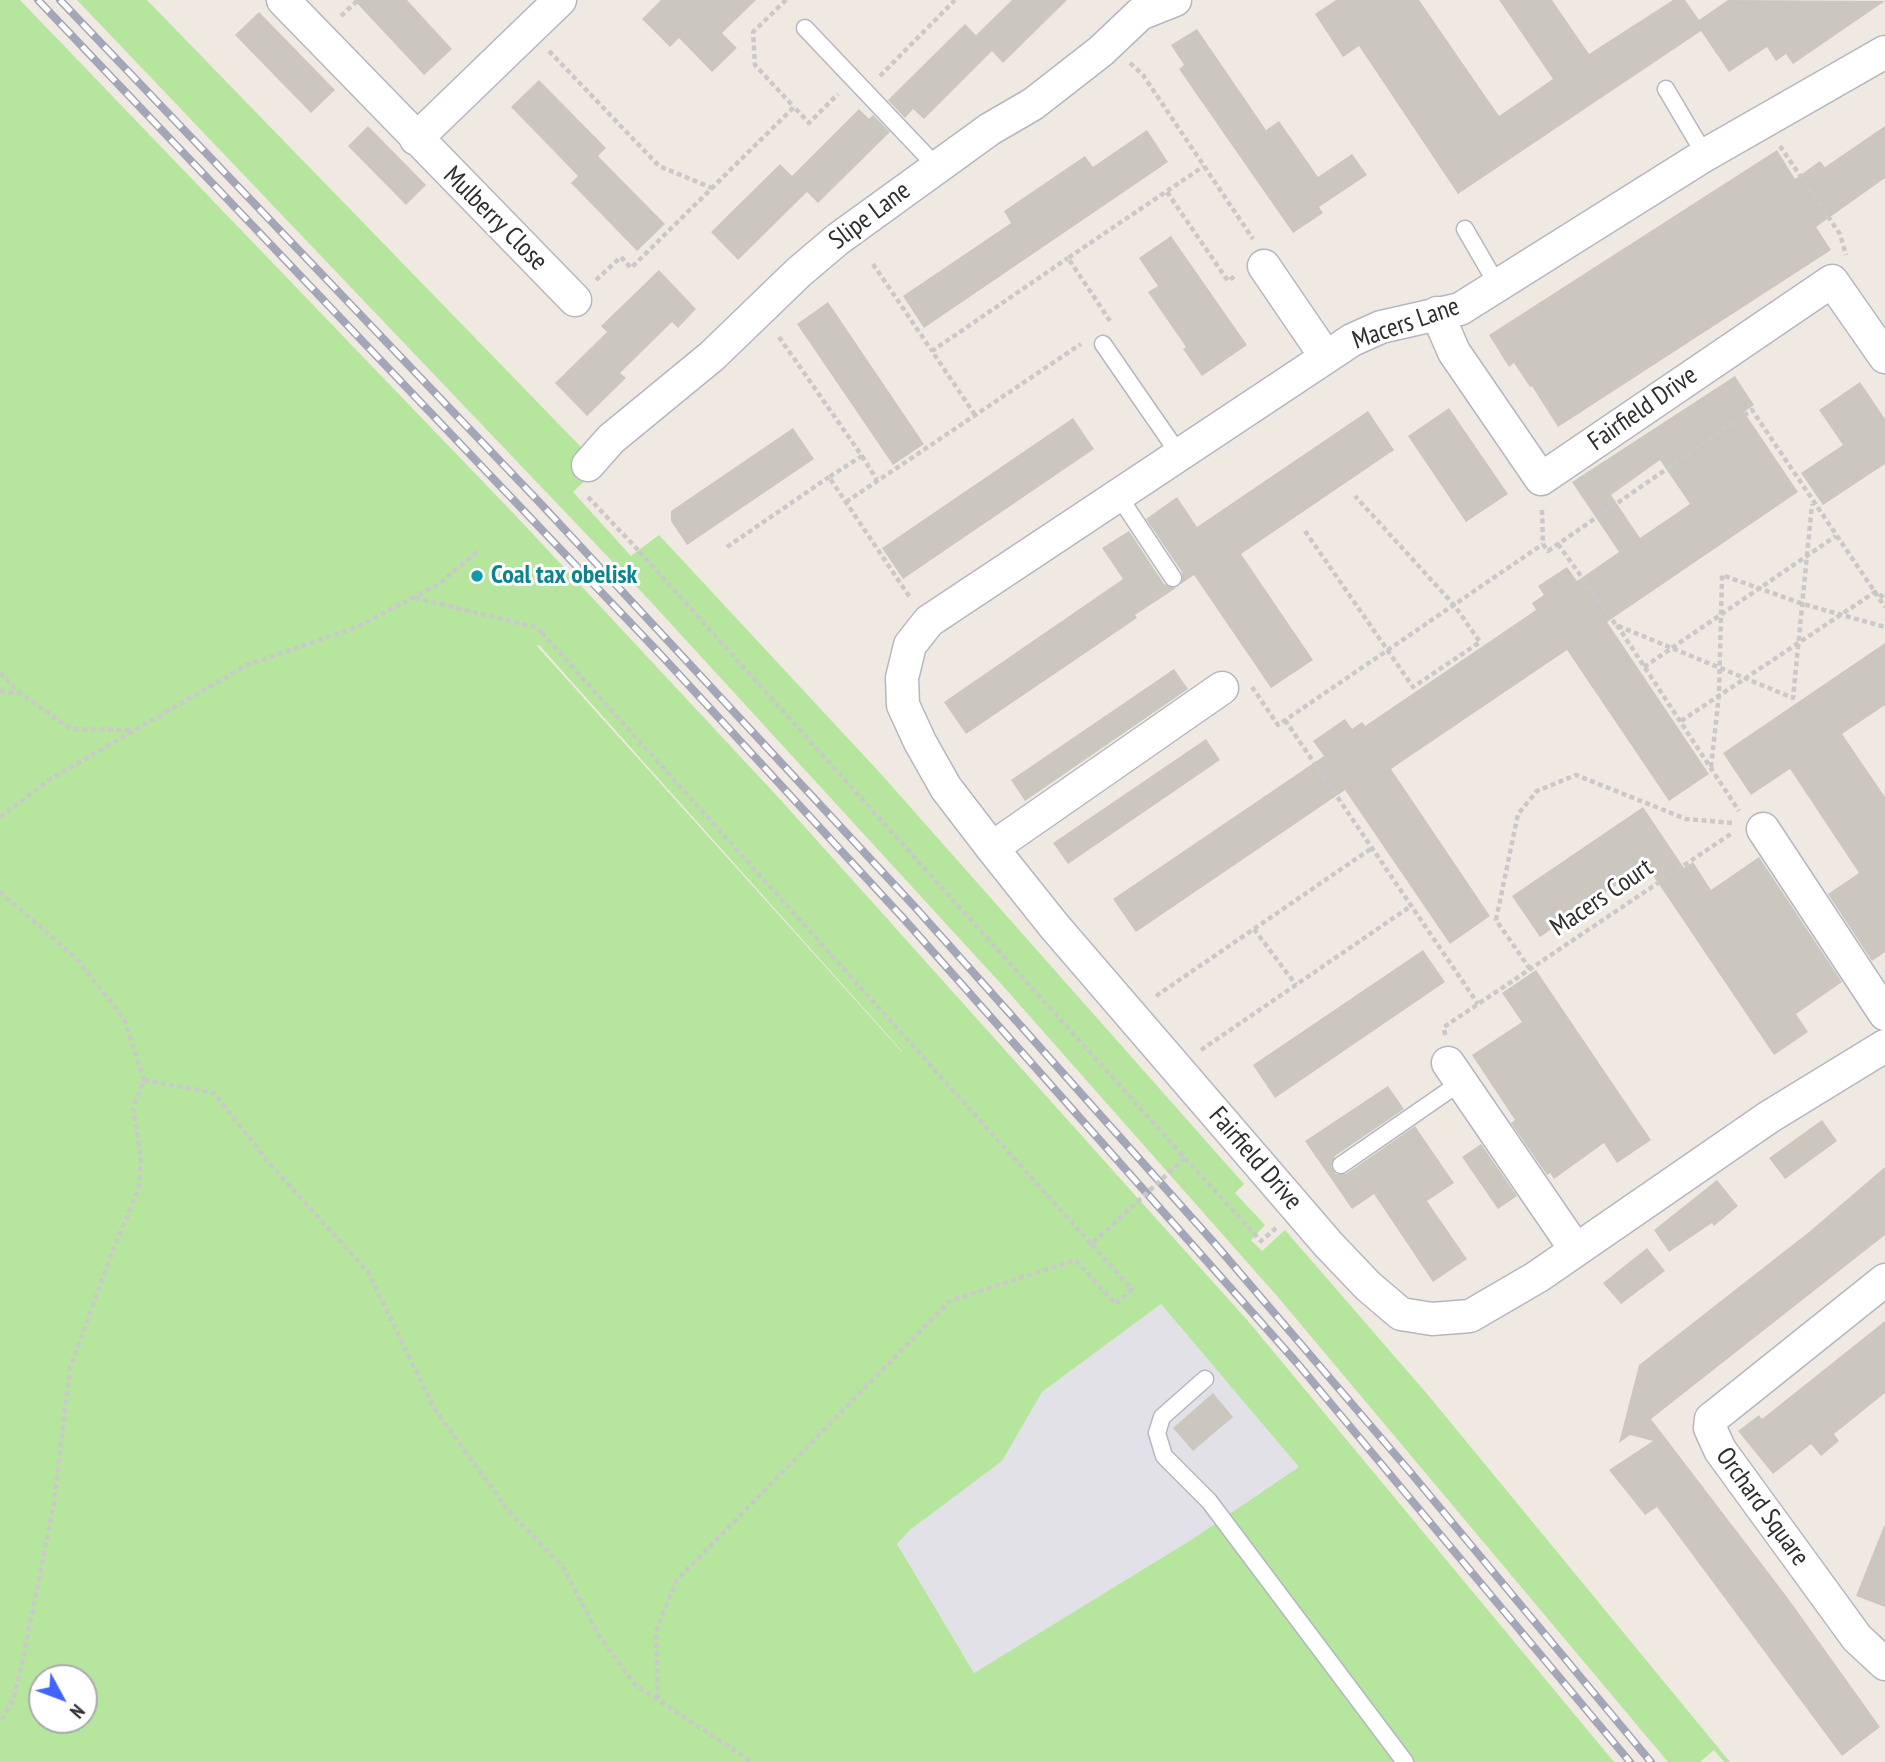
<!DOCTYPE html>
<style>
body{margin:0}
#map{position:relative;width:1885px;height:1762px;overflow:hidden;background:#efe9e1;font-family:"PT Sans Narrow",sans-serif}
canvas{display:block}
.north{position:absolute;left:28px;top:1664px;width:70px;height:70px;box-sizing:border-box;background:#fff;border:2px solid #ababab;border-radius:50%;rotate:131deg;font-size:19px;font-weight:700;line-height:28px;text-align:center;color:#2e2e2e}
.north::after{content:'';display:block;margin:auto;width:24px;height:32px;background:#4264fb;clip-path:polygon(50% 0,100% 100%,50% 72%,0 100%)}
</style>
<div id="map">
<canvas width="1885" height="1762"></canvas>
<div class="north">N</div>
</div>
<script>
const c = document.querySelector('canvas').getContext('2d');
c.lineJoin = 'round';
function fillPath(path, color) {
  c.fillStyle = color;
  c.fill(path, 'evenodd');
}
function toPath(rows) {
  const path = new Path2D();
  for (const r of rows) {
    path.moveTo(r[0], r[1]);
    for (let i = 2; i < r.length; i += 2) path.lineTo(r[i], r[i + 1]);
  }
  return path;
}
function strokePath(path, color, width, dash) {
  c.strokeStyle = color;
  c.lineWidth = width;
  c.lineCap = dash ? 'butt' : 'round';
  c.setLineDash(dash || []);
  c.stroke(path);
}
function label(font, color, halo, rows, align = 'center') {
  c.font = font + ' "PT Sans Narrow",sans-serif';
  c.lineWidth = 6;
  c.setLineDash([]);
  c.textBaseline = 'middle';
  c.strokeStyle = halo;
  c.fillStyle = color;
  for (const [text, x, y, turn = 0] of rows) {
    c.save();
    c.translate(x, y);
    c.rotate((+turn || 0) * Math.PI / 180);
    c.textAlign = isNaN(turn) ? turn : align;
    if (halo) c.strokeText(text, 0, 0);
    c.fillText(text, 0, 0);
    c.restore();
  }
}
fillPath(toPath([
 [1161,1304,1300,1467,1191,1540,974,1673,897,1544,1042,1392]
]), '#e3e1e8');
fillPath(toPath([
 [0,0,20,0,515,515,778,797,1248,1321,1614,1762,0,1762],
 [539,645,902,1051,902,1052,537,646],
 [1161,1304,1299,1467,1191,1540,974,1673,897,1544,911,1529,1002,1461,1042,1392],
 [42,1678,84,1678,84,1720,42,1720],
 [77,0,147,0,581,447,582,458,594,472,573,492,631,556,659,535,881,774,1244,1184,1235,1193,1265,1225,1251,1240,1262,1251,1285,1230,1428,1395,1730,1762,1724,1762,1714,1750,1700,1762,1668,1762,1277,1296,1003,986,651,602]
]), '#b6e59e');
fillPath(toPath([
 [354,0,407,0,452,49,424,75],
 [661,0,756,0,722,33,737,48,712,72,679,38,670,47,642,19],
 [1012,0,1067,0,1003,63,992,51,924,119,913,109,905,118,888,100,965,24,976,35],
 [1336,0,1419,0,1499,116,1553,79,1499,0,1552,0,1589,54,1673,0,1685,0,1699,20,1728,0,1885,1,1793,64,1786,54,1776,61,1767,47,1729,72,1701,31,1458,194,1359,46,1343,57,1315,14],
 [259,12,335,90,311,113,235,35],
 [1197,29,1266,130,1279,121,1318,177,1352,154,1367,175,1319,207,1323,213,1293,233,1179,69,1184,65,1171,45],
 [539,80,606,148,598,156,665,224,637,251,571,183,578,176,511,107],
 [859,109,869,119,873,115,890,132,818,203,807,192,738,260,711,232,780,164,792,176],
 [368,126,426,185,406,205,348,146],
 [1885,126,1885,178,1816,227,1831,250,1558,427,1532,386,1530,387,1514,363,1509,367,1489,335,1777,150,1795,179,1820,161,1825,167],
 [1147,130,1168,162,924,328,903,296,1011,223,1004,211,1085,156,1093,167],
 [1171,236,1247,345,1202,376,1183,349,1186,347,1148,292,1158,286,1139,258],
 [659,270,696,309,678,328,672,322,620,373,626,378,587,416,555,383,607,332,601,326],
 [828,302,924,444,893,465,797,324],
 [1735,376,1754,405,1744,412,1798,492,1607,622,1709,774,1669,801,1567,650,1391,769,1490,916,1450,944,1345,790,1136,932,1113,899,1324,756,1313,741,1345,719,1352,729,1362,722,1365,726,1536,610,1532,603,1544,595,1538,586,1567,567,1577,581,1619,552,1572,482],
 [1660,460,1690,504,1640,538,1611,495],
 [1860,382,1885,419,1885,464,1823,505,1801,473,1843,445,1819,410],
 [1449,408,1508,494,1466,522,1408,436],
 [1368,411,1394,450,1241,554,1313,660,1271,688,1194,575,1181,584,1182,572,1146,519,1177,497,1197,527],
 [1073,418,1094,449,903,579,882,548],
 [793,428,814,459,687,545,671,521,671,511],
 [1129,531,1164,584,1176,588,1135,615,1137,618,966,734,944,702,1123,579,1102,548],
 [1885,643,1885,705,1842,734,1885,797,1885,952,1872,961,1828,894,1859,873,1790,769,1751,795,1723,753],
 [1174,669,1188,689,1025,801,1011,780],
 [1206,739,1220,760,1068,864,1053,843],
 [1643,807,1684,868,1693,862,1711,890,1759,857,1842,982,1796,1014,1808,1032,1774,1055,1646,865,1540,937,1512,896],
 [1423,950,1445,982,1275,1098,1253,1065],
 [1536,970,1651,1140,1617,1163,1604,1143,1554,1179,1550,1173,1547,1175,1511,1123,1515,1120,1472,1055,1522,1022,1502,993],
 [1388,1086,1404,1109,1335,1156,1331,1167,1336,1174,1346,1174,1415,1126,1454,1183,1427,1201,1467,1259,1433,1282,1374,1194,1352,1209,1305,1141],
 [1822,1120,1837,1141,1785,1179,1769,1158],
 [1481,1144,1517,1196,1498,1209,1462,1157],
 [1885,1167,1885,1235,1651,1419,1787,1597,1880,1727,1842,1756,1657,1507,1645,1515,1609,1470,1653,1441,1630,1435,1619,1443,1639,1365,1809,1232],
 [1717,1180,1738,1206,1714,1226,1712,1223,1669,1252,1654,1230],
 [1647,1248,1665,1271,1621,1304,1603,1283],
 [1885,1321,1885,1393,1834,1434,1839,1441,1821,1456,1811,1444,1773,1474,1738,1431,1759,1415,1762,1419],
 [1213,1393,1233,1417,1193,1451,1173,1428],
 [1884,1526,1885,1526,1885,1607,1856,1596]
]), '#cbc7bf');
const service = toPath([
 [805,28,937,167],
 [1666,89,1705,155],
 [1465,229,1498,286],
 [1103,344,1179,454],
 [1118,495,1173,578],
 [1341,1165,1461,1082],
 [1205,1379,1162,1417,1157,1433,1164,1456,1209,1501,1405,1762]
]);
const minor = toPath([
 [283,0,575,300],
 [1885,52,1705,155,1460,309,1381,327,1352,340,929,621,910,645,902,678,903,705,920,742,946,788,992,848,1055,927,1328,1244,1368,1286,1401,1314,1432,1319,1470,1316,1537,1277,1769,1117,1885,1046],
 [416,139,560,0],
 [1264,266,1326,357],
 [1437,313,1454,352,1541,479,1832,281,1885,357],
 [588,465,611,439,712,356,799,272,838,239,990,129,1033,104,1101,51,1140,14,1175,0],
 [1763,829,1885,1014],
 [992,848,1222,688],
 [1448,1063,1576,1250],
 [1885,1280,1720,1412,1711,1419,1710,1428,1720,1450,1857,1638,1885,1664]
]);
strokePath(service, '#b4b7c1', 19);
strokePath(minor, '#b4b7c1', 35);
strokePath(toPath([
 [786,0,753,32,755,65,794,107],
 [341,16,358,0],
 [549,51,659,166,712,188],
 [1130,63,1143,75,1253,239],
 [880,76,955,0],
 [1780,146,1840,234,1846,255],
 [1167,192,1228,281,1236,275],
 [873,264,932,351],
 [596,280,621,257,631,268,794,107,809,123,838,94],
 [1110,321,1068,258,1204,166],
 [779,337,862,456,829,477,911,599],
 [975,415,932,351,1068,258],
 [862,456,877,480],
 [588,497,638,550],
 [846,502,1081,344],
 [1542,510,1543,544],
 [1305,531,1413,687,1480,642,1454,605,1355,496],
 [1543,544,1548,551,1752,410,1885,607],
 [1558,544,1616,625,1793,698,1812,504],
 [727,547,829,477],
 [415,598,535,627,542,633],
 [1617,625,1739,811],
 [1644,667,1836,536],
 [0,673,20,693,71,729,132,730],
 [1252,687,1278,725,1543,544],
 [0,691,19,693],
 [1285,720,1478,1004],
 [1681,721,1875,592,1885,598],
 [1711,767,1719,695,1722,575,1803,604,1885,627],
 [0,817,52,778,247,665,357,627,437,585,477,552],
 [0,892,77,959,124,1019,144,1080,133,1108,141,1160,139,1187,110,1258,70,1368,54,1503,22,1663,13,1700,0,1723],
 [1254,929,1296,985],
 [1530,969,1496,920,1518,814,1537,791,1576,775,1686,819,1732,823],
 [1156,996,1372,848],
 [1445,1035,1444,1027,1732,833],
 [1201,1050,1411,906],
 [144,1080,214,1093,269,1163,368,1272,434,1408,507,1509,563,1567,598,1634,634,1684,752,1762],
 [1185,1158,1261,1241,1276,1228],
 [658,1699,656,1631,676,1581,950,1301,1075,1260,1116,1304,1132,1289,1091,1244]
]), '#c9c9c9', 4.5, [5, 3.5]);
strokePath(service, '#fff', 16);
strokePath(minor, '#fff', 32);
const rail = toPath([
 [38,0,661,655,903,918,1297,1363,1630,1762],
 [60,0,541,504,914,906,1216,1245,1411,1473,1651,1762]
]);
strokePath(rail, '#a3a6b8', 8);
strokePath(rail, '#fff', 5, [16]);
strokePath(toPath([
 [542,633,1091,1244,1185,1158,638,550]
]), '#c9c9c9', 4.5, [5, 3.5]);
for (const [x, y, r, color] of [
 [477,576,7,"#0f9aa8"]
]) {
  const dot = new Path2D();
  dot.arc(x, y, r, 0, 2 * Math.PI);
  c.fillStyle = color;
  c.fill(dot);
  strokePath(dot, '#fff', 2.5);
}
label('26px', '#2e2e2e', '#fff', [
 ["Slipe Lane",870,216,-37],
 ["Mulberry Close",495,219,45],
 ["Macers Lane",1406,324,-19],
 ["Fairfield Drive",1643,409,-35],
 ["Macers Court",1602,898,-34],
 ["Fairfield Drive",1255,1159,49],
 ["Orchard Square",1762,1507,54]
]);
label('bold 26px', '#0d838f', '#fff', [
 ["Coal tax obelisk",491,576]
], 'left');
</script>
